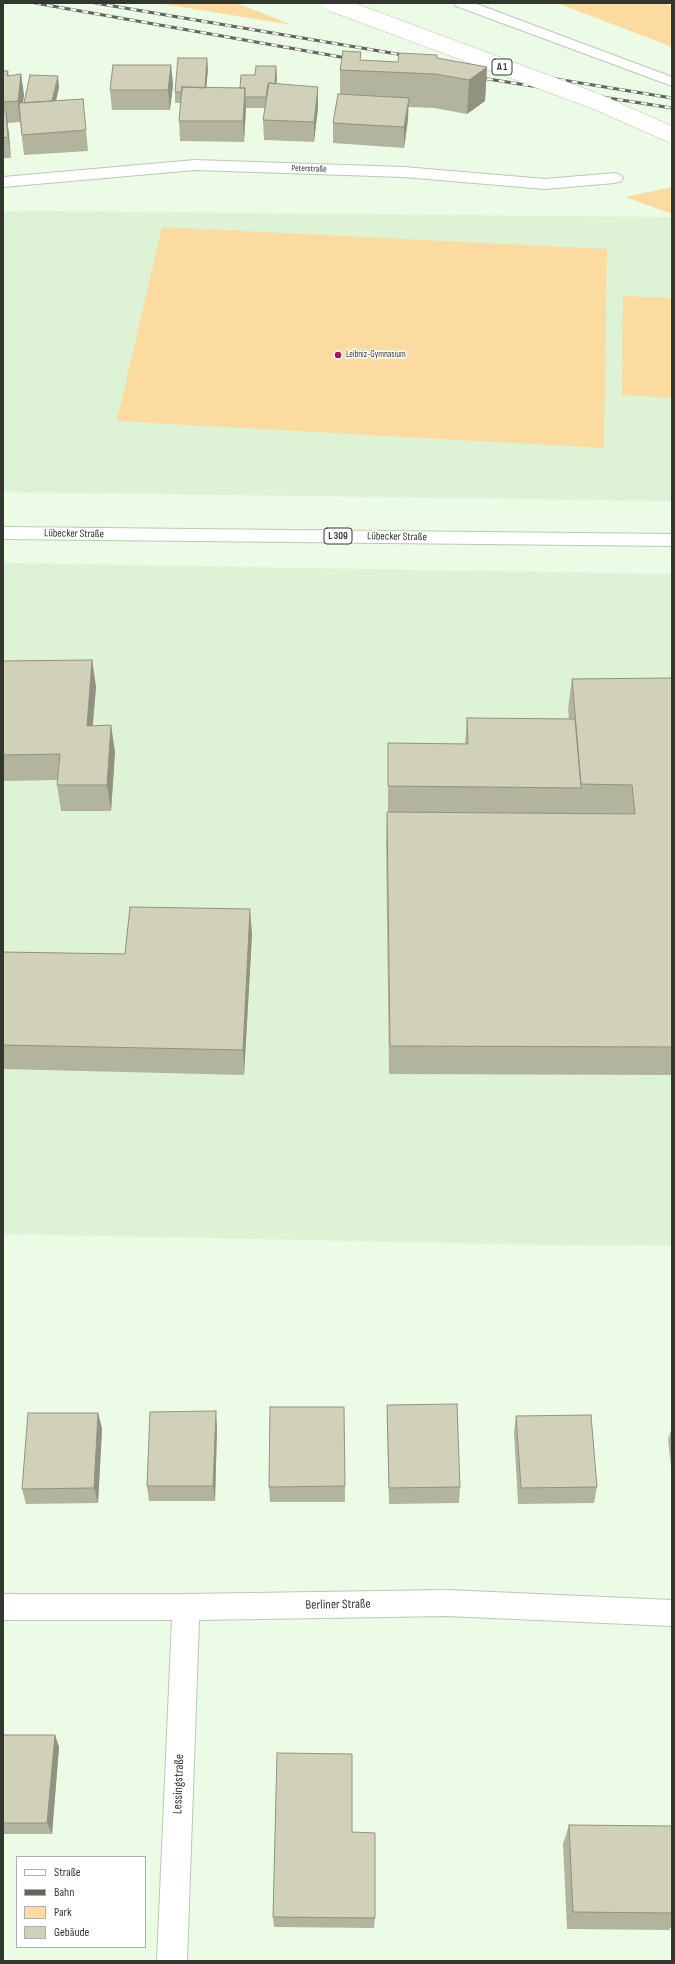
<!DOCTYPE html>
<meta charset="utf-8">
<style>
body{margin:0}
#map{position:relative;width:675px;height:1964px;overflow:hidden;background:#ecfbe5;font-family:"Sofia Sans Condensed",sans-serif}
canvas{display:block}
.frame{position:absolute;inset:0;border:4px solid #323830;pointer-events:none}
.legend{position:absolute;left:16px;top:1856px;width:130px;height:92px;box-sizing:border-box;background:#fff;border:1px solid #adafac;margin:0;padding:5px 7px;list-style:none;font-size:12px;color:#323830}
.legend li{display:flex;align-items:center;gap:8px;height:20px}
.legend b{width:20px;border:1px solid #adafac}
</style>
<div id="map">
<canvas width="675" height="1964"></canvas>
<div class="frame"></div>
<ul class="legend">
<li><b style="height:5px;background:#fff"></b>Straße</li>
<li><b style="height:5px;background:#60685d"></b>Bahn</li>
<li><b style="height:11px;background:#fbdba0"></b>Park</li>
<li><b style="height:11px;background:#d0d1b8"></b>Gebäude</li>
</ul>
</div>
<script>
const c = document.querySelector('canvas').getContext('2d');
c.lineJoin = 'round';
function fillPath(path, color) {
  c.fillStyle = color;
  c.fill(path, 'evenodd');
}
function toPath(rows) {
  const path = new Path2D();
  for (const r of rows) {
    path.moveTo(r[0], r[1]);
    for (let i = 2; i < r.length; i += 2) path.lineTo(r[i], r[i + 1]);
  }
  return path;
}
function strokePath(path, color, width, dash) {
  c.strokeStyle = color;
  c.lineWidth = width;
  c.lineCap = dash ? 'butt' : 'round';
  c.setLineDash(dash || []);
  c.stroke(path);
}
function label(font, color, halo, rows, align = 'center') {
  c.font = font + ' "Sofia Sans Condensed",sans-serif';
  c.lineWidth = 3;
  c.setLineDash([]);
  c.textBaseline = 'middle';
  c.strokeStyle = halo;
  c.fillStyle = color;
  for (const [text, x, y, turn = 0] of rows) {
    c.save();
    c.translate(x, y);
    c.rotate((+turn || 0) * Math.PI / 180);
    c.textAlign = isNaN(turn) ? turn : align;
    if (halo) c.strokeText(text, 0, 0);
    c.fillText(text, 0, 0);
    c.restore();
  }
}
fillPath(toPath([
 [28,211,672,217,672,501,3,492,3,212],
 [3,563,672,574,672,1245,602,1246,3,1234]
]), '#def2d6');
fillPath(toPath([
 [157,3,236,3,293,25],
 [557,3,663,3,672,6,672,47],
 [672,187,672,214,625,197],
 [162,227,607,249,604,448,117,421],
 [623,296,672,298,672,398,622,395]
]), '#fbdba0');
const street = toPath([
 [195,160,404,167,545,179,615,173,621,175,623,178,621,181,615,183,545,189,404,177,195,170,3,187,3,177,195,160],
 [447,1590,672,1600,672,1626,447,1616,199,1620,187,1961,157,1961,172,1620,3,1620,3,1594,186,1594,447,1590]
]);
const primary = toPath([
 [3,527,672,534,672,546,3,539,3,527]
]);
const highway = toPath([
 [454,3,474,3,672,77,672,86,456,6,454,3]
]);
strokePath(street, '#bac9b3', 2);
strokePath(primary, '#bac9b3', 2);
strokePath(highway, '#bac9b3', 2);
fillPath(street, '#fff');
fillPath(primary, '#fff');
fillPath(highway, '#fff');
const rail = toPath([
 [35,3,352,59],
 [95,3,409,56],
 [477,66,672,98],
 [475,77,672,108]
]);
strokePath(rail, '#60685d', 3);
strokePath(rail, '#fff', 2, [6]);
const highwayBridge = toPath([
 [331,3,595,101,672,135]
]);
strokePath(highwayBridge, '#bac9b3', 17, []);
strokePath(highwayBridge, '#fff', 16);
fillPath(toPath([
 [437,58,487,67,485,101,467,114,434,108,408,107,408,119,404,148,333,143,333,123,340,94,340,70,361,60,398,62],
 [171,65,173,85,170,110,112,110,110,90],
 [276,66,276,84,318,108,314,142,264,140,263,120,265,108,246,108,244,142,180,141,179,121,181,103,175,103,175,92,208,69,206,88,240,88,255,75],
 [3,71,8,71,9,76,21,74,24,95,23,103,59,87,56,101,83,99,88,151,24,155,20,122,7,123,11,158,3,158],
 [92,660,96,687,93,726,115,752,111,811,61,811,57,785,58,780,3,781,3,661],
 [672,678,672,1075,389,1074,386,842,387,812,388,812,388,743,465,744,467,718,569,719,568,709,572,679],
 [252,934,244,1075,3,1069,3,952,125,954],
 [387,1405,460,1487,459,1503,389,1504,387,1421],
 [98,1413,102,1429,98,1503,26,1504,22,1489],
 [516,1416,597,1487,594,1503,518,1504,514,1432],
 [217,1427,215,1501,149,1501,147,1486],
 [672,1427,672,1474,668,1440],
 [345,1486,345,1502,270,1502,269,1487],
 [3,1735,55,1735,59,1747,52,1834,3,1834],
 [569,1825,672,1826,672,1925,669,1930,567,1929,563,1844],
 [352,1832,375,1918,374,1928,274,1927,273,1917]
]), '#b3b49e');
fillPath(toPath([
 [207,58,208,69,205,103,204,92],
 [171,65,173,85,170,110,168,90],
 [276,66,277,77,276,96,275,84],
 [487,67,485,101,467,114,469,80],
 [21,74,24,95,20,122,18,101],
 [58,76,59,87,52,119,51,108],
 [318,87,318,108,314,142,314,122],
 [245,88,246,108,244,142,243,121],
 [409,98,408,119,404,148,404,127],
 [6,112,9,133,11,158,8,137],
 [92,660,96,687,90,752,87,726],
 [111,725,115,752,111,811,107,785],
 [250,909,252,934,244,1075,243,1050],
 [216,1411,217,1427,215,1501,213,1486],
 [98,1413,102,1429,98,1503,94,1488],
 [55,1735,59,1747,52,1834,47,1823]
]), '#929281');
const building = toPath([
 [343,51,361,52,360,60,398,62,399,53,437,55,437,58,487,67,469,80,435,74,340,70,343,51],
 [178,58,207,58,205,88,182,87,182,92,175,92,178,58],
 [113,65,171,65,168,90,110,90,113,65],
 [256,66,276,66,275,84,269,83,268,84,266,97,245,97,245,88,240,88,241,75,255,75,256,66],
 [3,71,8,71,7,76,21,74,18,101,3,102,3,71],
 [30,75,58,76,52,101,24,103,30,75],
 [269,83,318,87,314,122,263,120,269,83],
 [182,87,245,88,243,121,179,121,182,87],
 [338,94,409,98,404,127,333,123,338,94],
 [83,99,86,130,22,135,19,103,83,99],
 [3,112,6,112,8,137,3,138,3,112],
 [92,660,87,726,111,725,107,785,57,785,60,754,3,755,3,661,92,660],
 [672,678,672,1047,390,1046,387,812,635,814,632,785,581,784,572,679,672,678],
 [467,718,575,719,581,788,388,786,388,743,468,744,467,718],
 [130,907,250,909,243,1050,3,1045,3,952,125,954,130,907],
 [457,1404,460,1487,389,1488,387,1405,457,1404],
 [270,1407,344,1407,345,1486,269,1487,270,1407],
 [216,1411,213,1486,147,1486,150,1412,216,1411],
 [28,1413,98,1413,94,1488,22,1489,28,1413],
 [591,1415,597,1487,521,1488,516,1416,591,1415],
 [3,1735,55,1735,47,1823,3,1823,3,1735],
 [277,1753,352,1754,352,1832,375,1833,375,1918,273,1917,277,1753],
 [569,1825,672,1826,672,1913,573,1912,569,1825]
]);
fillPath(building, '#d0d1b8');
strokePath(building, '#929281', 1);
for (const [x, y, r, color] of [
 [338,355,4,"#a61451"]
]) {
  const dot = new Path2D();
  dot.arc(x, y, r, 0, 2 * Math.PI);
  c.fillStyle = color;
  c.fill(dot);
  strokePath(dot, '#fff', 1.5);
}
label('9px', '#323830', '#fff', [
 ["Peterstraße",309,169,2]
]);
label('9px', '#323830', '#fff', [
 ["Leibniz-Gymnasium",346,355]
], 'left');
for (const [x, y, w] of [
 [502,67,20],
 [338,536,28]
]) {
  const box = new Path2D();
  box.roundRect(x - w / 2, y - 8, w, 16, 3);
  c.fillStyle = '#fff';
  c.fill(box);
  strokePath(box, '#323830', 1);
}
label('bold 10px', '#323830', null, [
 ["A 1",502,67],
 ["L 309",338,536]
]);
label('11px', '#323830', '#fff', [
 ["Lübecker Straße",74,534,1],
 ["Lübecker Straße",397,537,1]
]);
label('13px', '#323830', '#fff', [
 ["Berliner Straße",338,1605,-1],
 ["Lessingstraße",179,1784,-88]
]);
</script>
